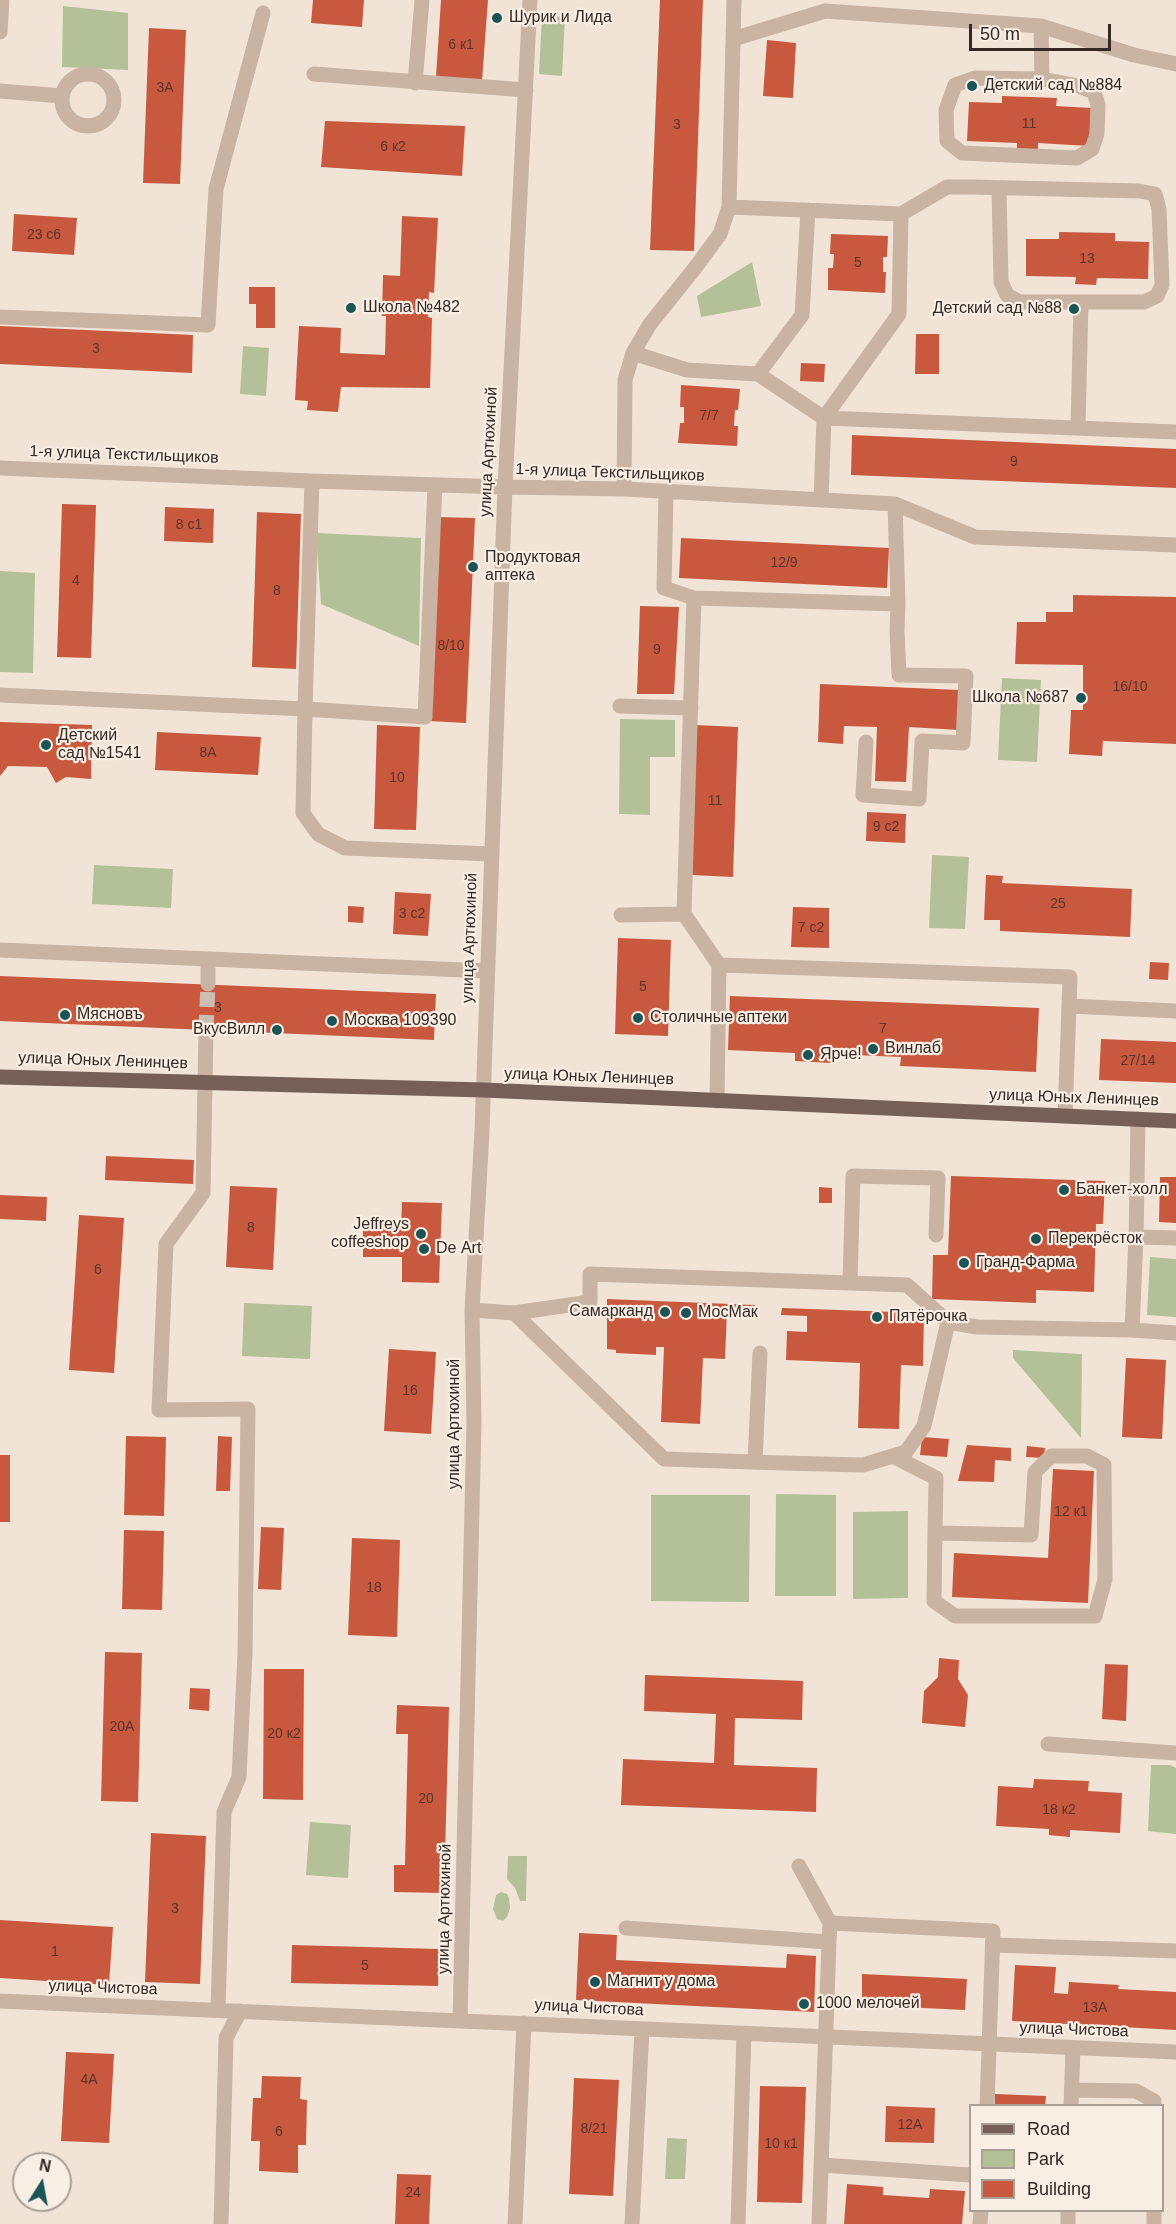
<!DOCTYPE html>
<meta charset="utf-8">
<style>
body{margin:0}
#map{position:relative;width:1176px;height:2224px;overflow:hidden;background:#f1e4d7;font-family:Arial,sans-serif}
canvas{display:block}
.legend{position:absolute;left:969px;top:2104px;width:195px;height:108px;box-sizing:border-box;background:#f9eee3;border:2px solid #aa9f97;margin:0;padding:8px 10px;list-style:none;font-size:18px;color:#342925}
.legend li{display:flex;align-items:center;gap:12px;height:30px}
.legend b{width:30px;border:2px solid #aa9f97}
.north{position:absolute;left:12px;top:2152px;width:60px;height:60px;box-sizing:border-box;background:#f9eee3;border:2px solid #aa9f97;border-radius:50%;rotate:11deg;font-size:16px;font-weight:700;line-height:24px;text-align:center;color:#342925}
.north::after{content:'';display:block;margin:auto;width:21px;height:27px;background:#1b5456;clip-path:polygon(50% 0,100% 100%,50% 72%,0 100%)}
.scale{position:absolute;left:969px;top:24px;width:142px;height:27px;box-sizing:border-box;border:3px solid #342925;border-top:0;padding-left:8px;font-size:18px;line-height:21px;white-space:nowrap;color:#342925;-webkit-text-stroke:4px #f9eee3;paint-order:stroke}
</style>
<div id="map">
<canvas width="1176" height="2224"></canvas>
<ul class="legend">
<li><b style="height:8px;background:#765f56"></b>Road</li>
<li><b style="height:16px;background:#b4c097"></b>Park</li>
<li><b style="height:16px;background:#c8593f"></b>Building</li>
</ul>
<div class="north">N</div>
<div class="scale">50 m</div>
</div>
<script>
const c = document.querySelector('canvas').getContext('2d');
c.lineJoin = 'round';
function fillPath(path, color) {
  c.fillStyle = color;
  c.fill(path, 'evenodd');
}
function toPath(rows) {
  const path = new Path2D();
  for (const r of rows) {
    if (r.length === 3) {
      path.moveTo(r[0] + r[2], r[1]);
      path.arc(r[0], r[1], r[2], 0, 2 * Math.PI);
      continue;
    }
    path.moveTo(r[0], r[1]);
    for (let i = 2; i < r.length; i += 2) path.lineTo(r[i], r[i + 1]);
  }
  return path;
}
function strokePath(path, color, width, dash) {
  c.strokeStyle = color;
  c.lineWidth = width;
  c.lineCap = dash ? 'butt' : 'round';
  c.setLineDash(dash || []);
  c.stroke(path);
}
function label(font, color, halo, rows, align = 'center') {
  c.font = font + ' Arial,sans-serif';
  c.lineWidth = 4.5;
  c.setLineDash([]);
  c.textBaseline = 'middle';
  c.strokeStyle = halo;
  c.fillStyle = color;
  for (const [text, x, y, turn = 0] of rows) {
    c.save();
    c.translate(x, y);
    c.rotate((+turn || 0) * Math.PI / 180);
    c.textAlign = isNaN(turn) ? turn : align;
    if (halo) c.strokeText(text, 0, 0);
    c.fillText(text, 0, 0);
    c.restore();
  }
}
fillPath(toPath([
 [63,6,128,13,128,70,62,67],
 [542,16,565,17,562,76,539,74],
 [752,262,761,306,701,317,697,296],
 [243,346,269,348,266,396,240,394],
 [316,533,421,538,419,646,321,604],
 [0,571,35,573,33,673,0,672],
 [1002,678,1041,680,1037,762,998,760],
 [620,719,675,720,675,757,650,757,650,815,619,814],
 [932,855,969,857,965,929,929,928],
 [94,865,173,869,171,908,92,904],
 [1150,1257,1176,1259,1176,1317,1147,1315],
 [244,1303,312,1306,310,1359,242,1356],
 [1013,1350,1082,1354,1081,1438,1013,1358],
 [776,1494,836,1495,836,1596,775,1596],
 [651,1495,750,1495,749,1602,651,1601],
 [908,1511,908,1598,853,1599,853,1512],
 [1151,1765,1170,1765,1176,1768,1176,1834,1148,1831],
 [310,1822,351,1825,348,1878,306,1875],
 [508,1856,527,1856,526,1901,520,1901,515,1888,507,1879],
 [501,1892,507,1894,509,1898,510,1908,507,1917,503,1921,497,1919,493,1909,496,1895],
 [667,2138,687,2139,685,2179,665,2179]
]), '#b4c097');
fillPath(toPath([
 [313,0,364,0,362,27,311,23],
 [441,0,488,0,482,81,436,77],
 [660,0,703,0,694,251,650,250],
 [149,28,186,30,180,184,143,183],
 [767,40,796,43,793,98,763,96],
 [1002,96,1057,98,1056,106,1091,108,1089,146,1038,143,1038,151,1017,150,1017,143,967,141,969,102,1002,103],
 [325,121,465,126,462,176,321,167],
 [14,214,77,218,74,255,12,251],
 [402,216,438,218,434,293,429,292,428,317,432,318,430,388,341,387,338,412,307,410,308,401,295,400,299,326,341,328,340,353,385,355,386,316,382,316,383,275,400,276],
 [1059,232,1115,233,1115,241,1149,242,1148,279,1097,278,1096,285,1075,284,1076,277,1026,276,1026,239,1059,239],
 [831,234,888,236,887,257,883,257,883,272,886,272,885,293,828,290,828,268,833,268,834,254,830,254],
 [249,287,275,287,275,328,256,328,256,304,249,304],
 [0,326,193,335,192,373,0,364],
 [916,334,939,334,939,374,915,374],
 [801,363,825,364,824,382,800,381],
 [681,385,740,389,738,410,735,410,734,426,738,426,737,446,678,443,680,423,684,423,684,407,680,407],
 [852,435,1176,449,1176,488,851,475],
 [62,504,96,505,91,658,57,657],
 [165,507,214,509,213,543,164,541],
 [257,512,301,514,296,669,252,667],
 [437,517,475,518,466,723,429,721],
 [681,538,889,548,887,588,679,578],
 [1073,595,1176,597,1176,744,1103,741,1102,756,1069,754,1071,710,1083,710,1083,665,1015,664,1017,622,1046,622,1046,612,1073,612],
 [640,606,679,607,674,694,637,694],
 [820,684,960,690,959,730,909,727,906,782,875,781,877,727,844,726,843,744,818,742],
 [0,722,92,725,91,779,66,777,56,783,47,767,8,766,0,776],
 [377,725,420,727,416,830,374,829],
 [696,725,738,727,733,877,692,875],
 [157,732,261,737,258,775,155,770],
 [867,812,906,814,905,843,866,841],
 [986,875,1003,876,1002,883,1132,889,1130,937,1000,931,1000,920,984,920],
 [395,892,431,894,428,936,393,934],
 [348,906,364,907,363,923,348,922],
 [793,907,829,908,829,948,791,947],
 [618,938,671,940,668,1036,615,1034],
 [1150,962,1169,963,1168,980,1149,979],
 [0,976,436,994,434,1040,0,1021],
 [730,996,1039,1008,1036,1072,900,1066,901,1057,831,1054,831,1063,795,1061,795,1053,728,1050],
 [1101,1039,1176,1042,1176,1083,1099,1080],
 [106,1156,194,1160,193,1184,105,1180],
 [951,1176,1105,1181,1103,1224,1096,1224,1094,1292,1036,1290,1036,1303,932,1299,933,1255,948,1255],
 [1160,1177,1176,1177,1176,1223,1159,1222],
 [230,1186,277,1188,273,1270,226,1267],
 [819,1187,832,1188,832,1203,819,1203],
 [0,1195,47,1197,46,1221,0,1219],
 [402,1202,442,1203,439,1283,402,1282,402,1257,363,1257,363,1226,401,1228],
 [79,1215,124,1218,114,1373,69,1370],
 [607,1299,755,1305,755,1312,727,1311,725,1359,703,1358,700,1424,661,1422,664,1347,656,1347,656,1355,616,1353,616,1350,607,1349],
 [782,1308,924,1313,923,1366,901,1365,899,1429,858,1428,860,1363,786,1360,787,1331,807,1332,807,1316,781,1315],
 [389,1349,436,1352,431,1434,384,1431],
 [1126,1358,1166,1360,1162,1439,1122,1437],
 [126,1436,166,1437,164,1516,124,1515],
 [218,1436,232,1437,230,1491,216,1491],
 [922,1437,949,1439,947,1457,920,1455],
 [967,1445,1011,1448,1011,1461,995,1460,994,1482,958,1481],
 [1027,1446,1045,1448,1044,1458,1026,1457],
 [0,1455,10,1455,10,1522,0,1522],
 [1053,1469,1094,1471,1088,1603,952,1597,954,1553,1048,1558],
 [261,1527,284,1528,281,1590,258,1589],
 [124,1530,164,1531,162,1610,122,1609],
 [352,1538,400,1540,397,1637,348,1635],
 [105,1652,142,1653,138,1802,101,1801],
 [939,1658,959,1660,958,1679,968,1695,965,1727,922,1723,924,1691,938,1677],
 [1105,1664,1128,1665,1126,1721,1102,1719],
 [264,1669,304,1669,303,1800,263,1799],
 [645,1675,803,1681,802,1720,735,1718,734,1765,817,1768,816,1812,621,1805,623,1759,714,1763,716,1714,644,1711],
 [190,1688,210,1689,209,1711,189,1709],
 [397,1705,449,1707,444,1893,394,1892,394,1865,405,1865,408,1734,396,1734],
 [1034,1779,1089,1781,1088,1791,1122,1793,1120,1833,1070,1830,1070,1837,1049,1835,1049,1829,996,1826,998,1786,1033,1788],
 [151,1833,206,1836,200,1984,145,1982],
 [0,1920,113,1927,109,1985,0,1978],
 [579,1933,617,1935,616,1960,786,1968,787,1954,816,1956,814,2012,576,2000],
 [292,1945,439,1949,438,1986,291,1983],
 [1015,1965,1056,1967,1054,1993,1068,1994,1069,1982,1119,1985,1118,1989,1176,1992,1176,2030,1012,2021],
 [862,1974,967,1979,965,2010,862,2005],
 [66,2052,114,2054,109,2143,61,2141],
 [262,2076,301,2077,300,2099,307,2100,306,2145,298,2145,298,2173,259,2171,260,2141,251,2141,253,2098,261,2098],
 [574,2078,619,2080,613,2196,569,2194],
 [760,2086,806,2087,802,2203,757,2202],
 [995,2094,1046,2096,1045,2106,995,2106],
 [886,2106,935,2108,934,2143,885,2142],
 [397,2174,431,2175,429,2224,395,2224],
 [847,2184,883,2187,883,2195,929,2198,930,2189,965,2191,962,2224,844,2224]
]), '#c8593f');
strokePath(toPath([
 [206,1030,208,984]
]), '#cbbfb3', 15, [15, 8]);
strokePath(toPath([
 [1041,26,1042,79,975,78,955,85,946,110,947,141,962,153,1077,158,1092,149,1097,134,1098,105,1094,92,1079,86,1042,79],
 [0,32,2,0],
 [733,39,825,11,1041,26,1134,55,1176,64],
 [88,100,26],
 [314,74,526,90],
 [415,83,422,0],
 [0,91,62,96],
 [729,207,901,214,899,314,824,418,821,500],
 [901,214,947,187,971,187,1139,191,1155,194,1159,209,1162,285,1157,296,1144,302,1020,302,1007,295,1001,282,999,188],
 [0,317,208,325,216,189,263,13],
 [633,353,687,370,758,374,824,418,1176,432],
 [758,374,802,315,808,210],
 [1078,428,1081,302],
 [0,468,312,481,505,487,624,489,895,504,975,537,1176,545],
 [312,481,305,709,425,717,435,485],
 [624,489,625,380,633,353,650,324,695,268,720,234,729,207,734,0],
 [666,491,664,588,694,598,684,914,719,965],
 [694,598,898,604,895,504],
 [0,695,305,709,303,813,318,834,345,848,491,854],
 [620,706,691,708],
 [866,742,863,795,919,799,922,741,963,743,966,676,899,675,897,631,898,604],
 [621,915,684,914],
 [0,950,487,971],
 [208,984,208,959],
 [206,1030,203,1193,166,1244,159,1410,248,1409,245,1654,239,1777,224,1812,218,2010],
 [717,1101,719,965,1070,977,1069,1006],
 [1065,1116,1069,1006,1176,1011],
 [1176,1238,1136,1237,1132,1330,1176,1333],
 [1136,1244,1138,1119],
 [850,1283,907,1285,948,1322],
 [472,1310,514,1313,664,1459,782,1463,863,1465,906,1452,924,1426,948,1322,977,1327,1132,1330],
 [514,1313,590,1302,590,1274,850,1283,853,1176,938,1178,936,1235],
 [893,1456,936,1478,935,1533,934,1601,955,1616,1095,1616,1105,1579,1104,1465,1087,1456,1051,1456,1035,1472,1031,1535,935,1533],
 [755,1462,760,1353],
 [1048,1744,1176,1753],
 [799,1866,830,1923],
 [626,1928,829,1942,830,1923,993,1931,987,2106],
 [993,1945,1176,1951],
 [0,2001,1176,2052],
 [460,2021,474,1423,472,1310,482,1131,505,487,530,0],
 [1072,2090,1136,2091,1154,2101,1154,2106],
 [1071,2106,1073,2048],
 [821,2165,970,2175],
 [1154,2210,1154,2224],
 [221,2224,226,2038,240,2011],
 [515,2224,524,2023],
 [632,2224,642,2029],
 [738,2224,744,2034],
 [819,2224,829,1942],
 [980,2224,981,2210],
 [1068,2224,1068,2210]
]), '#c9b3a3', 15);
strokePath(toPath([
 [0,1077,484,1090,1176,1121]
]), '#765f56', 15);
for (const [x, y, r, color] of [
 [497,18,6,"#1b5456"],
 [972,86,6,"#1b5456"],
 [351,308,6,"#1b5456"],
 [1074,309,6,"#1b5456"],
 [473,567,6,"#1b5456"],
 [1081,698,6,"#1b5456"],
 [46,745,6,"#1b5456"],
 [65,1015,6,"#1b5456"],
 [638,1018,6,"#1b5456"],
 [332,1021,6,"#1b5456"],
 [277,1030,6,"#1b5456"],
 [873,1049,6,"#1b5456"],
 [808,1055,6,"#1b5456"],
 [1064,1190,6,"#1b5456"],
 [421,1234,6,"#1b5456"],
 [1036,1239,6,"#1b5456"],
 [424,1249,6,"#1b5456"],
 [964,1263,6,"#1b5456"],
 [665,1312,6,"#1b5456"],
 [686,1313,6,"#1b5456"],
 [877,1317,6,"#1b5456"],
 [595,1982,6,"#1b5456"],
 [804,2004,6,"#1b5456"]
]) {
  const dot = new Path2D();
  dot.arc(x, y, r, 0, 2 * Math.PI);
  c.fillStyle = color;
  c.fill(dot);
  strokePath(dot, '#f9eee3', 2);
}
label('14px', '#59352c', null, [
 ["6 к1",461,45],
 ["3А",165,88],
 ["11",1029,124],
 ["3",677,125],
 ["6 к2",393,147],
 ["23 с6",44,235],
 ["13",1087,259],
 ["5",858,263],
 ["3",96,349],
 ["7/7",709,416],
 ["9",1014,462],
 ["8 с1",189,525],
 ["12/9",784,563],
 ["4",76,581],
 ["8",277,591],
 ["8/10",451,646],
 ["9",657,650],
 ["16/10",1130,687],
 ["8А",208,753],
 ["10",397,778],
 ["11",715,801],
 ["9 с2",886,827],
 ["25",1058,904],
 ["3 с2",412,914],
 ["7 с2",811,928],
 ["5",643,987],
 ["3",218,1008],
 ["7",883,1029],
 ["27/14",1138,1061],
 ["8",251,1228],
 ["6",98,1270],
 ["16",410,1391],
 ["12 к1",1071,1512],
 ["18",374,1588],
 ["20А",122,1727],
 ["20 к2",284,1734],
 ["20",426,1799],
 ["18 к2",1059,1810],
 ["3",175,1909],
 ["1",55,1952],
 ["5",365,1966],
 ["13А",1095,2008],
 ["4А",89,2080],
 ["12А",910,2125],
 ["8/21",594,2129],
 ["6",279,2132],
 ["10 к1",781,2144],
 ["24",413,2193]
]);
label('16px', '#342925', '#f9eee3', [
 ["Шурик и Лида",509,18],
 ["Детский сад №884",984,86],
 ["Школа №482",363,308],
 ["Детский сад №88",1062,309,"right"],
 ["Продуктовая",485,558],
 ["аптека",485,576],
 ["Школа №687",1069,698,"right"],
 ["Детский",58,736],
 ["сад №1541",58,754],
 ["Мясновъ",77,1015],
 ["Столичные аптеки",650,1018],
 ["Москва 109390",344,1021],
 ["ВкусВилл",265,1030,"right"],
 ["Винлаб",885,1049],
 ["Ярче!",820,1055],
 ["Банкет-холл",1076,1190],
 ["Jeffreys",409,1225,"right"],
 ["coffeeshop",409,1243,"right"],
 ["Перекрёсток",1048,1239],
 ["De Art",436,1249],
 ["Гранд-Фарма",976,1263],
 ["Самарканд",653,1312,"right"],
 ["МосМак",698,1313],
 ["Пятёрочка",889,1317],
 ["Магнит у дома",607,1982],
 ["1000 мелочей",816,2004]
], 'left');
label('16px', '#342925', '#f9eee3', [
 ["улица Артюхиной",489,452,-87],
 ["1-я улица Текстильщиков",124,455,2],
 ["1-я улица Текстильщиков",610,473,2],
 ["улица Артюхиной",470,938,-88],
 ["улица Юных Ленинцев",103,1061,2],
 ["улица Юных Ленинцев",589,1077,2],
 ["улица Юных Ленинцев",1074,1098,2],
 ["улица Артюхиной",455,1424,-90],
 ["улица Артюхиной",445,1909,-89],
 ["улица Чистова",103,1988,2],
 ["улица Чистова",589,2008,3],
 ["улица Чистова",1074,2030,2]
]);
</script>
